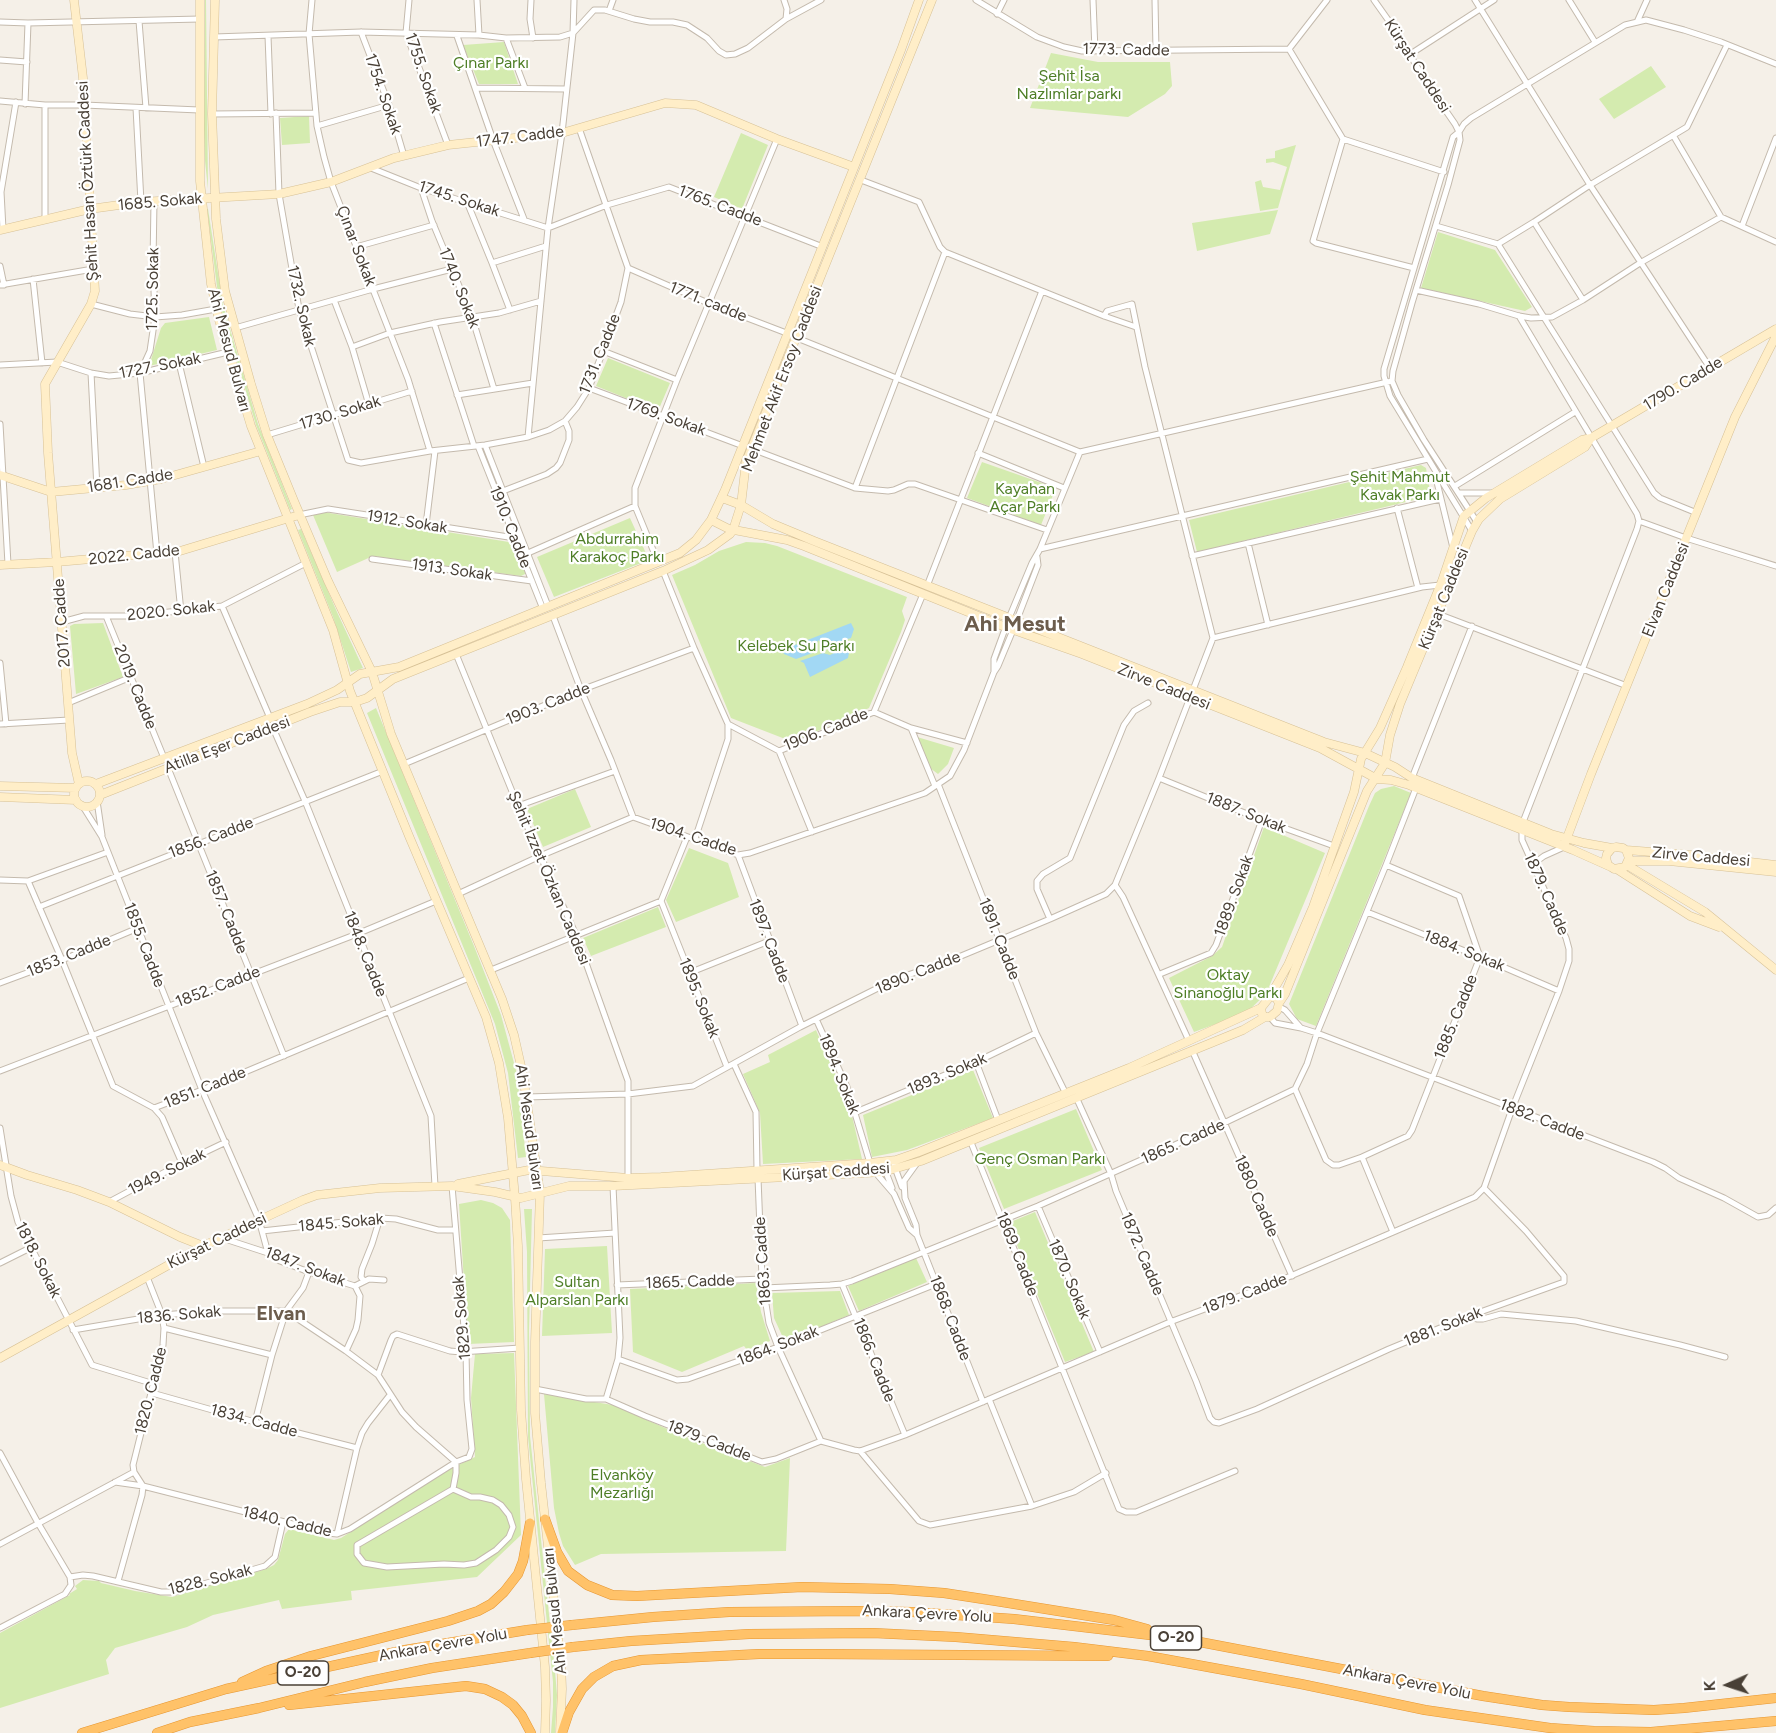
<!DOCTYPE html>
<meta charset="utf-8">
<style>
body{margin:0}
#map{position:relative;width:1776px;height:1733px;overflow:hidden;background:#f5f0e8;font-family:Figtree,sans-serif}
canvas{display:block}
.north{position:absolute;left:1698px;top:1655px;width:60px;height:60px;-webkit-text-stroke:4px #fff;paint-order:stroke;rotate:267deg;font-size:16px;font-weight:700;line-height:24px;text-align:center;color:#494036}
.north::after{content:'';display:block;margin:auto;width:21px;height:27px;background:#494036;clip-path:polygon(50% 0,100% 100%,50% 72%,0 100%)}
</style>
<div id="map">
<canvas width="1776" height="1733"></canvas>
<div class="north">K</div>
</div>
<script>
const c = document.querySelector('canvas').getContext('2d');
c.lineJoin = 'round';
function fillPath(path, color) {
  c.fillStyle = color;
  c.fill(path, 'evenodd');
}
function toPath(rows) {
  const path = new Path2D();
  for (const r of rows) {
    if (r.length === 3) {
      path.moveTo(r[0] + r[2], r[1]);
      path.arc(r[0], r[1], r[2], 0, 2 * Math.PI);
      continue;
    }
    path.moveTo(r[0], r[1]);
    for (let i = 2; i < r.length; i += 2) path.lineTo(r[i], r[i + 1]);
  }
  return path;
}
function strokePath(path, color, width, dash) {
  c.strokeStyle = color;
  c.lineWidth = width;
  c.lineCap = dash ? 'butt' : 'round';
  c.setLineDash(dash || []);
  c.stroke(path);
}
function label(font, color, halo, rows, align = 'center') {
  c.font = font + ' Figtree,sans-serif';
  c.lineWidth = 4.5;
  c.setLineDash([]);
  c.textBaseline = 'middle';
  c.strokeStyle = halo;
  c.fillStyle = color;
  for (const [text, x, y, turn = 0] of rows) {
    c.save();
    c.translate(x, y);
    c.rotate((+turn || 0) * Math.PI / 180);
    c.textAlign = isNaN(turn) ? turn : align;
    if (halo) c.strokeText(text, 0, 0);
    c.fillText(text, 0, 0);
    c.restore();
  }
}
fillPath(toPath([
 [205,0,206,0,208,189,205,161,204,129],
 [504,42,518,84,479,84,463,45],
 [1051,53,1098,62,1170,62,1172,86,1165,94,1128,117,1030,108],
 [1651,66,1666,87,1614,119,1599,99],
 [309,116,310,143,282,145,280,118],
 [741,133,768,145,742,209,714,197],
 [1296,145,1278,208,1260,211,1255,182,1261,180,1263,187,1280,190,1287,167,1273,162,1266,163,1266,159,1275,158,1275,151],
 [207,209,208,209,223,305,258,424,292,509,290,510,256,425,222,312,217,287],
 [1278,210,1270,234,1197,251,1192,223],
 [1438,232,1495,250,1532,307,1525,311,1421,288],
 [209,317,217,350,149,366,161,328,165,323],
 [608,358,670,383,658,411,596,386],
 [982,462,1056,488,1041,525,967,498],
 [1421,465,1426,468,1431,496,1197,552,1189,520],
 [323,512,509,542,527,573,521,576,373,556,337,572,313,515],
 [630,518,649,560,554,597,537,557],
 [301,529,337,612,363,668,351,672,333,617,298,530],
 [746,542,765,543,777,546,907,597,902,611,905,620,901,632,869,708,793,742,731,718,672,575,695,565,719,551],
 [103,623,123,677,76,694,70,626,74,624],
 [376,708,474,946,501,1015,517,1074,526,1157,518,1158,508,1073,495,1024,367,713],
 [917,737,954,748,948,764,938,774,930,768],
 [1394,786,1411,793,1316,1026,1297,1019,1289,1004,1369,806,1375,793,1381,789],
 [575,789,591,827,543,847,527,809],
 [1264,827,1325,853,1266,994,1246,1013,1194,1032,1169,978,1212,956,1222,947],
 [689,848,728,863,739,897,676,922,666,900],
 [658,907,666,927,591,956,583,938],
 [816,1030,850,1107,862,1159,763,1164,760,1113,743,1074,770,1062,768,1055],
 [973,1070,993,1118,907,1150,872,1157,863,1115],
 [1076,1109,1102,1170,1004,1209,979,1148],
 [481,1200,493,1203,502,1208,510,1220,514,1342,468,1344,459,1204],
 [524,1209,532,1209,529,1331,530,1436,555,1671,557,1695,555,1733,551,1733,553,1707,553,1682,528,1437,527,1252],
 [1035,1212,1094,1352,1065,1362,1008,1223],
 [607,1246,612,1333,542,1336,545,1249],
 [916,1258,927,1282,859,1311,848,1286],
 [756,1283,761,1312,770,1341,747,1350,744,1346,682,1372,633,1352,630,1289],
 [840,1291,849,1315,785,1342,774,1318,772,1293],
 [514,1353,521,1535,477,1577,351,1591,352,1600,282,1609,279,1600,213,1615,187,1627,115,1648,106,1660,109,1674,0,1708,0,1633,70,1595,69,1594,77,1589,75,1586,83,1580,99,1581,101,1583,135,1591,172,1597,266,1569,274,1565,278,1560,285,1534,289,1529,334,1540,341,1538,450,1469,475,1457,471,1398,475,1354],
 [544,1394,613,1405,681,1435,765,1467,790,1458,786,1551,601,1554,575,1565,563,1546,559,1533,554,1508]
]), '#d4ebaf');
fillPath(toPath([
 [851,623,854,629,851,638,834,643,834,644,828,647,818,640,815,649,818,651,796,659,784,654,782,650],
 [851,642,848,658,810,677,804,663,800,661,823,653,830,655,834,653,831,649,847,645,846,643]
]), '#a2d8f4');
const street = toPath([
 [312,0,309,34,317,126,324,157,331,182,408,379,430,451],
 [409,0,406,33,448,145],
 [477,0,479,35],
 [531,0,530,19,533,38],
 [784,0,787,9,786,19],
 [976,0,1037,37,1064,47,1082,51,1289,49],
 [1093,0,1095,51],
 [1155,0,1156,51],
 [1327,0,1289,49,1343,139,1444,172],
 [1374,0,1396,31,1426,82,1455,124,1459,132,1460,140,1448,185,1412,303,1393,371,1392,381,1398,395,1424,440,1477,522],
 [1475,0,1590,185,1710,368],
 [1569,0,1595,42],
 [609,11,613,0],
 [997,14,1004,0],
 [139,21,146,108],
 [0,22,28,23,200,19],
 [1637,22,1647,0],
 [361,32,389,105,404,156],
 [268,36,271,114],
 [457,36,493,140,524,219],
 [214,37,361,32,479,35,506,38,560,37,573,33,594,10,605,10,634,19,650,22,673,22,687,25,707,38,719,51,726,55,735,54,748,48,786,19,821,0],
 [506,38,525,88],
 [1409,55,1494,0],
 [0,60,27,62],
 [476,88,566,89],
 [0,101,45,105,84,105,199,110],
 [25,104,28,23],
 [45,105,45,220],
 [136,108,141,202],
 [276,113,279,194,299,309,348,460,361,463,430,451,485,445,528,437,549,430,565,421,577,407,589,388,603,351,621,302,628,268,579,128],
 [212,114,316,113],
 [317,126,389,105],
 [1673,135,1721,217],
 [1343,139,1313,241,1316,243,1414,268],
 [371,168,421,188,548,228,607,205,669,187,823,247],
 [421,188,432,221,472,317,494,389],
 [154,201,153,264,155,317,150,351,140,373,157,554],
 [467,202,492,263,510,310],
 [1534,222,1583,300],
 [1436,226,1498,244,1534,222,1590,185,1687,127,1727,45],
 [1742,226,1776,138],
 [3,229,1,192,16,102],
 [1498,244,1654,493,1660,498,1697,513],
 [356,247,434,225],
 [945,252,1104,316,1136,327],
 [492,263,546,246],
 [0,266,4,285],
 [628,268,708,303,789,334],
 [33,279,42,363],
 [0,285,93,269],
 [1416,290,1479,304,1519,316,1531,318,1552,317,1583,300,1640,263,1721,217,1776,242],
 [334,300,352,347,369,405],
 [91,304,130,314,155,317,182,315,216,309],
 [1519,316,1637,514,1639,521,1637,529,1523,822],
 [434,323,474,446],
 [235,328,373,289,452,269],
 [797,338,1080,452,1392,381],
 [352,347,390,333,440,322,499,313,541,301],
 [603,351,677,380],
 [179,363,204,467],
 [0,365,57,362,91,373,109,376,140,373,228,352],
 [91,373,97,488],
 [589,388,743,446],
 [457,395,533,383],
 [0,424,8,564],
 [267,435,412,391],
 [528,437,548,228,562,133,573,33,574,0],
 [485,445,548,606],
 [478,446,543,609],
 [752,449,855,488,945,252,940,247,919,202,861,180],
 [978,453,1064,488],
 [1435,474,1453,548],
 [1455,486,1575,412],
 [855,488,888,491,894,490,908,484,915,484,1047,530],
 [503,491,547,474,556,468,560,463,569,440,569,431,565,421],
 [1459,493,1493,493],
 [1397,508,1418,588],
 [299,515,328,509,515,538],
 [1639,521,1686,538,1776,566],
 [426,525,435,451],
 [1472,531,1390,396,1384,376,1384,369,1453,137,1459,132,1464,124,1471,118,1625,25,1646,20,1684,30,1721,42,1776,64],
 [1248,543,1268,625],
 [1040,549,1428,459],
 [175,552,181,612],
 [528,553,635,506],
 [1192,556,1440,499],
 [372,559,532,581],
 [658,562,635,506,635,488,677,380,777,139],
 [663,571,694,648,728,724,728,739,695,839],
 [927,586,1042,291],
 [222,606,270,718],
 [1438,614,1627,686],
 [106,616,164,758],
 [553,616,581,690,611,760,633,817,738,855,750,853,925,793,950,776,964,750,994,672,998,666,1013,630,1038,565,1037,557],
 [62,622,84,616,134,616,222,606,306,563],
 [1213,638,1422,587,1440,585],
 [456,654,518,806,576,935,628,1081,628,1178],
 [0,663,6,724],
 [994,672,994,659,1009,618,1032,563,1040,549,1080,452],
 [68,703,131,677],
 [874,712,911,728,935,786],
 [0,724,69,720],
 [728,724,779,751,874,712,923,594],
 [273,728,305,801,431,1116,435,1186],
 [911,728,967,743],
 [779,751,812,832],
 [404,764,581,690,694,648],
 [168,768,284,1056],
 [1159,778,1262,820,1334,846],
 [1412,778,1472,626],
 [938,784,1036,1033,1065,1092],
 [97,801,102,835],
 [82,805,102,837,202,1090,259,1220,268,1253],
 [518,806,615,771],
 [687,837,661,901,727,1067],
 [738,855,802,1026],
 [1533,864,1544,856,1564,847],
 [0,880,28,881,108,852],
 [28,881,62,960,113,1086,154,1108,162,1117,182,1163],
 [1115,885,1123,897,1189,1041],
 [458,894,540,856,633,817],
 [39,907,383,771],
 [1367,912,1480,957,1559,991],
 [1050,919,1037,889,1037,881,1043,874,1070,858,1124,725,1134,711,1148,703],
 [491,970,661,901],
 [689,973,769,941],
 [1160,974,1211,953,1216,945,1262,820],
 [0,983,62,960,138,928],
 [1279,1007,1285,1010,1300,1027],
 [1270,1017,1275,1023,1301,1028,1317,1033,1653,1162,1665,1168,1679,1178,1724,1198,1758,1217,1768,1215,1776,1208],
 [816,1019,847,1087,870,1163],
 [1192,1050,1292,1276],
 [976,1062,998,1120],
 [734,1064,756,1112,757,1170],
 [0,1071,357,934,436,901],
 [1295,1089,1326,1160,1333,1165,1339,1165,1362,1157,1408,1136,1412,1130,1480,957,1459,896,1386,865],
 [527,1097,628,1094,693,1086,800,1027,896,979,949,961,1050,919,1106,894,1115,885,1159,778,1213,638,1145,367,1132,304,1107,311,1104,316],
 [1076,1097,1111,1174,1116,1191,1196,1381,1210,1418,1214,1422,1219,1423,1257,1409,1389,1349,1469,1316,1564,1282,1564,1276,1526,1231,1484,1188],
 [154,1108,202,1090,469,978],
 [856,1112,976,1062,1036,1033],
 [0,1128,11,1196,18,1222,92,1365,154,1384],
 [970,1140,1119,1509,1126,1512,1136,1512,1235,1471],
 [1362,1157,1393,1232],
 [882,1162,892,1188],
 [917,1163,904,1181,905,1198,916,1225,917,1235,983,1402],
 [894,1165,902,1187],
 [875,1172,894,1194,909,1228,917,1235],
 [758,1178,762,1279,769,1323,778,1347,821,1441],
 [109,1202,182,1163,226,1142],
 [1038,1206,1100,1352],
 [262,1231,380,1218,396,1219,438,1230,455,1230],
 [222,1238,268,1253,280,1261,309,1272,355,1286],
 [538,1238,615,1233],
 [0,1263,30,1248],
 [364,1281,361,1277,362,1269,372,1244,380,1218],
 [842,1284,905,1435],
 [617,1285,762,1279],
 [355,1286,369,1279,384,1280],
 [764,1288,830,1285,842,1284,852,1281,1038,1206,1224,1123,1295,1089,1307,1064,1317,1033,1386,865,1416,788],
 [286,1311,346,1351,378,1375,402,1412,416,1427,456,1462,456,1473,453,1489,357,1545,357,1554,364,1563,387,1567,444,1564,464,1565,476,1563,496,1550,509,1537,513,1527,509,1515,501,1505,493,1500,480,1497,471,1497,453,1489],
 [1469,1316,1477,1319,1483,1319,1501,1314,1576,1321,1680,1345,1725,1357],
 [164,1328,272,1355],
 [73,1330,162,1315,213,1311,286,1311],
 [346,1351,356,1329,358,1320,360,1296,355,1286],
 [618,1359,677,1380,688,1379,778,1347,936,1284],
 [378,1375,391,1340,393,1336,397,1334,450,1351,461,1352,520,1348],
 [535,1389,586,1399,606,1399,645,1416,762,1462,776,1459,821,1441,854,1450,860,1451,905,1435,1170,1322,1272,1284,1475,1197,1484,1188,1512,1109,1559,991,1569,961,1569,949,1566,938,1522,840,1522,830],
 [152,1393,255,1422,357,1448],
 [606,1399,618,1359,620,1338,613,1186],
 [989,1399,1032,1506],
 [255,1422,272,1355,286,1311,303,1288,309,1272],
 [860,1451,919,1521,930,1525,1032,1506,1074,1492,1106,1473],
 [0,1453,38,1523,70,1577,71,1585,65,1594,0,1628],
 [115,1482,143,1486,328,1533,337,1534,350,1529,456,1462,469,1457,472,1449,467,1400,466,1351,452,1186],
 [337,1534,357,1448,362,1433,368,1423,390,1395],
 [0,1544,134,1472],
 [70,1577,83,1575,93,1576,161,1592,176,1592,265,1566,275,1557,283,1522],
 [118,1581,142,1495,143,1486,134,1472,133,1465,163,1345,164,1328,162,1315,147,1277]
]);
const secondary = toPath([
 [74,0,83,78,95,291,91,304,45,384,48,453,72,753,79,784],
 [200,0,200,181,211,284,219,320,251,426,333,630,350,691,409,836,486,1017,499,1063,508,1118,515,1198,518,1246,521,1410,526,1479,545,1667,546,1700,545,1733],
 [215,0,212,114,216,219,225,291,251,384,267,435,294,501,328,581,372,672,391,734,502,999,514,1035,523,1075,540,1193,535,1342,535,1413,541,1483,561,1664,562,1689,560,1732],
 [0,230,90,209,141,202,279,194,331,182,394,158,448,145,562,133,665,103,696,105,777,139,854,167],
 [0,475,51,492,126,485,161,479,261,451],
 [722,498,741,505,773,524,814,541,1324,742,1365,753,1395,767,1412,778,1551,834,1584,843,1612,848],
 [711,520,729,529,787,540,804,546,1008,628,1082,654,1320,748,1377,779,1391,780,1409,785,1573,850,1611,867],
 [0,565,57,562,180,551,299,515],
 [87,794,13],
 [96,784,307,704,337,690,360,674,399,667,658,562,680,553,696,540,711,520,725,490,901,50,919,0],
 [0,786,76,788],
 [100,795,310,712,340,702,355,702,367,698,393,679,663,571,708,550,730,534,733,530,741,505,746,462,932,0],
 [0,797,76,800],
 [1565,843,1591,774,1735,417,1776,336],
 [1626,850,1629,858,1625,867,1614,869,1608,865,1606,858,1607,854,1612,848,1616,847,1623,848,1626,850,1690,855,1776,865],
 [1629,861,1669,861,1776,872],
 [1627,865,1705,912,1776,970],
 [1618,870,1690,916,1719,927],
 [1275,996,1279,1003,1277,1011,1270,1017,1265,1017,1262,1014,1261,1008,1269,998,1275,996],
 [1269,998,1288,965,1313,907,1354,792,1361,759,1380,728,1407,667,1442,581,1464,516,1486,498,1582,440,1591,438,1776,329],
 [1279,1003,1285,994,1367,791,1385,763,1390,735,1400,704,1472,531,1479,519,1500,499,1585,447,1591,438],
 [0,1165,27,1175,77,1190,109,1202,180,1237,203,1246],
 [458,1184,529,1170,628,1178,661,1177,870,1163,896,1160,919,1152,1129,1068,1261,1008],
 [0,1358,203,1246,303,1200,317,1195,380,1188,452,1186,495,1192,521,1198,569,1186,613,1186,883,1172,921,1161,1243,1030,1265,1017]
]);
const highway = toPath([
 [545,1519,557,1552,568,1571,587,1585,612,1595,637,1596,802,1587,890,1589,944,1593,996,1601,1114,1620,1147,1629],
 [572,1625,653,1617,729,1612,859,1611,912,1612,1014,1619,1184,1639,1483,1696,1542,1705,1569,1707,1654,1710,1684,1708,1776,1698],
 [573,1647,631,1641,749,1634,873,1633,956,1637,1074,1647,1148,1656,1301,1684,1425,1710,1550,1728,1594,1731,1651,1732,1776,1721],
 [242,1682,266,1671,311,1656,448,1621,478,1611,491,1604,504,1592,518,1574,523,1561,530,1523],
 [289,1705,466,1686,485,1689,502,1697,513,1705,522,1716,531,1733],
 [82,1733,226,1689,405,1650,527,1630],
 [157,1733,190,1722,259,1708,365,1682,432,1668,530,1653],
 [562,1733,569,1712,582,1689,594,1677,613,1666,641,1660,759,1654,815,1654,1108,1656]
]);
strokePath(street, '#c4baad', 7);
strokePath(secondary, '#d7c196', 9);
strokePath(highway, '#e69631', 10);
strokePath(street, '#fff', 5);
strokePath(secondary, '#ffeec8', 8);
strokePath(highway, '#ffc269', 9);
const highwayBridge = toPath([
 [527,1630,572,1625],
 [530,1653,573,1647]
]);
strokePath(highwayBridge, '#e69631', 10, []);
strokePath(highwayBridge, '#ffc269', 9);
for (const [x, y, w] of [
 [1176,1638,51],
 [303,1673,51]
]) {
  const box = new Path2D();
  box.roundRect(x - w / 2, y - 12, w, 24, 4.5);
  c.fillStyle = '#fff';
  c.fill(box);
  strokePath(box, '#494036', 1.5);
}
label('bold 15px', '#494036', null, [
 ["O-20",1176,1638],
 ["O-20",303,1673]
]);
label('16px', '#494036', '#fff', [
 ["1773. Cadde",1126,50,1],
 ["Kürşat Caddesi",1417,66,57],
 ["1755. Sokak",423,73,71],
 ["1754. Sokak",383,94,71],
 ["1747. Cadde",520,137,-7],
 ["Şehit Hasan Öztürk Caddesi",88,181,-93],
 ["1745. Sokak",459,199,18],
 ["1685. Sokak",160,202,-5],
 ["1765. Cadde",720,206,21],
 ["Çınar Sokak",356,246,69],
 ["1740. Sokak",459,288,68],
 ["1725. Sokak",153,289,-89],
 ["1771. cadde",708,302,22],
 ["1732. Sokak",301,306,77],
 ["Ahi Mesud Bulvarı",229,350,75],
 ["1731. Cadde",600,354,-68],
 ["1727. Sokak",160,366,-11],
 ["Mehmet Akif Ersoy Caddesi",782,379,-69],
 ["1790. Cadde",1683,384,-31],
 ["1730. Sokak",340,413,-17],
 ["1769. Sokak",666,417,20],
 ["1681. Cadde",130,481,-9],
 ["1912. Sokak",407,522,9],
 ["1910. Cadde",510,527,68],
 ["2022. Cadde",134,555,-6],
 ["1913. Sokak",452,570,8],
 ["Elvan Caddesi",1666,590,-68],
 ["Kürşat Caddesi",1444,599,-68],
 ["2020. Sokak",171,611,-6],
 ["2017. Cadde",62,623,-94],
 ["2019. Cadde",135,687,68],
 ["Zirve Caddesi",1164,687,22],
 ["1903. Cadde",548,704,-22],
 ["1906. Cadde",826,730,-22],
 ["Atilla Eşer Caddesi",227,745,-21],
 ["1887. Sokak",1246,813,22],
 ["1904. Cadde",693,837,18],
 ["1856. Cadde",211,838,-21],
 ["Zirve Caddesi",1701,857,5],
 ["Şehit İzzet Özkan Caddesi",549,878,67],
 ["1879. Cadde",1546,894,66],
 ["1889. Sokak",1234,896,-70],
 ["1857. Cadde",226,912,68],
 ["1891. Cadde",999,939,68],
 ["1897. Cadde",769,941,69],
 ["1855. Cadde",144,945,69],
 ["1884. Sokak",1464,951,22],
 ["1848. Cadde",365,954,68],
 ["1853. Cadde",69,956,-22],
 ["1890. Cadde",918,973,-22],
 ["1852. Cadde",218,987,-21],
 ["1895. Sokak",699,998,68],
 ["1885. Cadde",1456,1017,-68],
 ["1894. Sokak",839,1074,68],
 ["1893. Sokak",947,1074,-23],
 ["1851. Cadde",205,1088,-22],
 ["1882. Cadde",1542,1120,21],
 ["Ahi Mesud Bulvarı",529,1127,82],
 ["1865. Cadde",1183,1142,-24],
 ["1949. Sokak",167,1172,-27],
 ["Kürşat Caddesi",836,1172,-4],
 ["1880 Cadde",1256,1196,66],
 ["1845. Sokak",341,1223,-5],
 ["Kürşat Caddesi",217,1241,-26],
 ["1869. Cadde",1017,1254,68],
 ["1872. Cadde",1142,1254,67],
 ["1818. Sokak",38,1260,63],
 ["1863. Cadde",763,1261,-94],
 ["1847. Sokak",305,1267,21],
 ["1870. Sokak",1069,1279,67],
 ["1865. Cadde",690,1282,-2],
 ["1879. Cadde",1245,1294,-21],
 ["1836. Sokak",179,1315,-5],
 ["1829. Sokak",462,1318,-95],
 ["1868. Cadde",950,1318,69],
 ["1881. Sokak",1443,1327,-22],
 ["1864. Sokak",778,1346,-21],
 ["1866. Cadde",874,1360,68],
 ["1820. Cadde",151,1391,-76],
 ["1834. Cadde",254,1421,15],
 ["1879. Cadde",709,1441,21],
 ["1840. Cadde",287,1522,13],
 ["1828. Sokak",210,1580,-14],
 ["Ahi Mesud Bulvarı",555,1611,-96],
 ["Ankara Çevre Yolu",927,1614,3],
 ["Ankara Çevre Yolu",443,1645,-10],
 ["Ankara Çevre Yolu",1407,1682,11]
]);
label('16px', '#4e7e26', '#fff', [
 ["Çınar Parkı",491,63],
 ["Şehit İsa",1069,76],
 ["Nazlımlar parkı",1069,94],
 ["Şehit Mahmut",1400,477],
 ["Kavak Parkı",1400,495],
 ["Kayahan",1025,489],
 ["Açar Parkı",1025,507],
 ["Abdurrahim",617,539],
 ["Karakoç Parkı",617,557],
 ["Kelebek Su Parkı",796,646],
 ["Oktay",1228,975],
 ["Sinanoğlu Parkı",1228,993],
 ["Genç Osman Parkı",1040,1159],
 ["Sultan",577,1282],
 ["Alparslan Parkı",577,1300],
 ["Elvanköy",622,1475],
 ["Mezarlığı",622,1493]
]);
label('bold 20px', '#6c5d4d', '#fff', [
 ["Elvan",281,1314]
]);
label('bold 22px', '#6c5d4d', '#fff', [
 ["Ahi Mesut",1015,625]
]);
</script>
